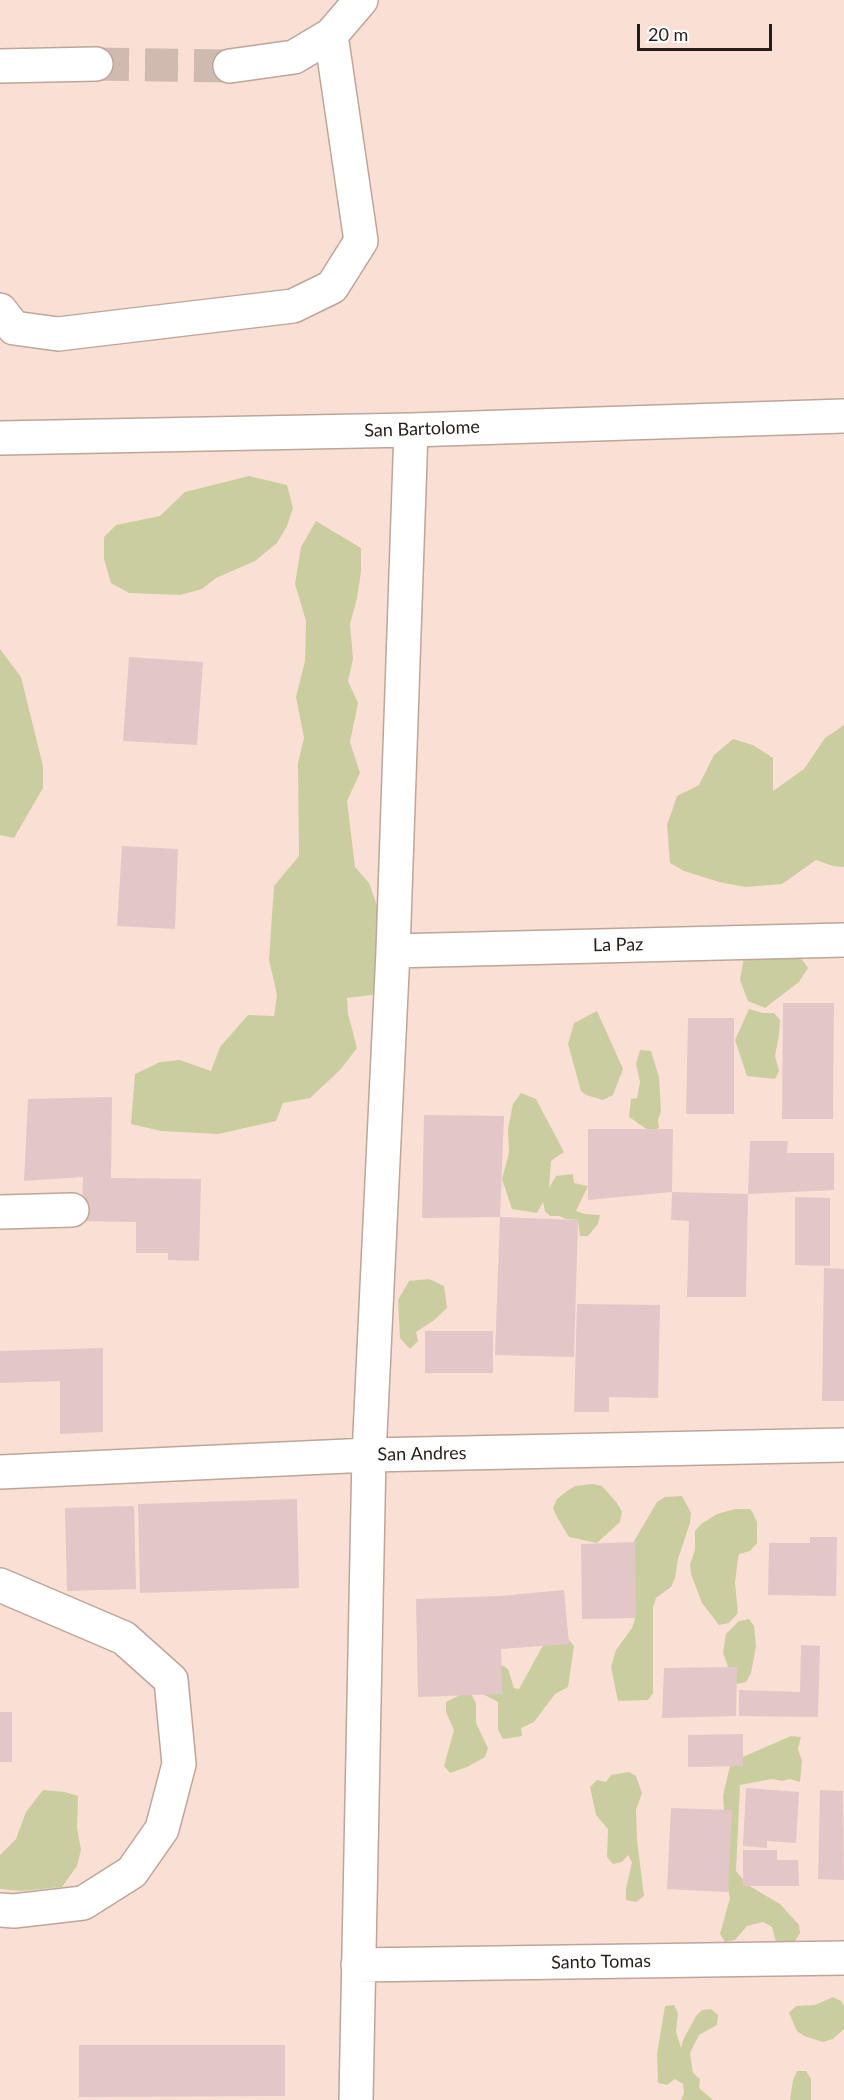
<!DOCTYPE html>
<style>
body{margin:0}
#map{position:relative;width:844px;height:2100px;overflow:hidden;background:#fae0d4;font-family:Lato,sans-serif}
canvas{display:block}
.scale{position:absolute;left:637px;top:24px;width:135px;height:27px;box-sizing:border-box;border:3px solid #261d19;border-top:0;padding-left:8px;font-size:18px;line-height:21px;white-space:nowrap;color:#261d19;-webkit-text-stroke:4px #fff;paint-order:stroke}
</style>
<div id="map">
<canvas width="844" height="2100"></canvas>
<div class="scale">20 m</div>
</div>
<script>
const c = document.querySelector('canvas').getContext('2d');
c.lineJoin = 'round';
function fillPath(path, color) {
  c.fillStyle = color;
  c.fill(path, 'evenodd');
}
function toPath(rows) {
  const path = new Path2D();
  for (const r of rows) {
    path.moveTo(r[0], r[1]);
    for (let i = 2; i < r.length; i += 2) path.lineTo(r[i], r[i + 1]);
  }
  return path;
}
function strokePath(path, color, width, dash) {
  c.strokeStyle = color;
  c.lineWidth = width;
  c.lineCap = dash ? 'butt' : 'round';
  c.setLineDash(dash || []);
  c.stroke(path);
}
function label(font, color, halo, rows, align = 'center') {
  c.font = font + ' Lato,sans-serif';
  c.lineWidth = 5;
  c.setLineDash([]);
  c.textBaseline = 'middle';
  c.strokeStyle = halo;
  c.fillStyle = color;
  for (const [text, x, y, turn = 0] of rows) {
    c.save();
    c.translate(x, y);
    c.rotate((+turn || 0) * Math.PI / 180);
    c.textAlign = isNaN(turn) ? turn : align;
    if (halo) c.strokeText(text, 0, 0);
    c.fillText(text, 0, 0);
    c.restore();
  }
}
fillPath(toPath([
 [249,476,287,485,293,508,287,526,277,543,255,561,216,578,202,589,180,595,129,593,111,583,104,559,104,537,116,525,160,516,185,492],
 [316,521,361,548,361,572,357,598,350,624,353,659,348,681,358,703,350,742,360,773,347,801,355,867,369,883,384,925,379,994,347,998,348,1014,357,1048,341,1069,310,1098,283,1103,276,1121,218,1134,161,1131,131,1124,135,1074,160,1062,180,1060,211,1071,220,1047,248,1015,274,1016,277,995,269,960,274,886,299,856,298,763,304,738,296,697,305,661,306,621,295,584,301,547],
 [0,649,21,677,43,766,43,788,14,838,0,835],
 [844,725,844,867,833,866,816,860,782,884,745,887,719,882,684,871,670,863,667,825,677,796,699,785,714,755,733,739,753,745,773,758,773,791,804,769,825,738],
 [798,954,808,968,799,982,765,1008,748,1001,740,980,744,957],
 [749,1009,763,1013,774,1013,780,1020,779,1035,775,1056,779,1071,775,1079,747,1076,735,1040],
 [597,1011,623,1069,613,1095,603,1100,586,1095,581,1091,568,1044,574,1023],
 [640,1050,651,1051,659,1077,661,1111,658,1120,659,1127,654,1132,645,1128,629,1117,631,1099,637,1098,640,1082,636,1064],
 [521,1093,536,1099,564,1152,551,1161,549,1188,556,1176,573,1174,574,1183,588,1186,576,1211,585,1214,600,1215,598,1224,588,1236,580,1236,578,1220,566,1219,559,1216,550,1216,545,1211,543,1202,537,1213,512,1209,502,1179,509,1153,508,1129,513,1104],
 [429,1279,444,1286,447,1308,433,1321,416,1332,418,1341,410,1349,400,1338,398,1300,409,1281],
 [593,1484,602,1486,617,1503,622,1512,620,1522,597,1543,569,1537,557,1517,553,1508,557,1499,567,1491,575,1486],
 [682,1496,691,1513,690,1523,678,1559,675,1578,671,1587,656,1598,653,1607,653,1693,648,1700,618,1701,611,1667,616,1650,632,1628,635,1619,633,1543,657,1502,665,1497],
 [735,1509,750,1509,753,1513,757,1522,757,1543,750,1551,739,1554,738,1558,735,1583,738,1613,729,1623,719,1625,702,1603,691,1574,690,1564,695,1550,695,1531,701,1524,717,1514],
 [749,1619,754,1626,756,1646,751,1673,746,1682,737,1684,728,1681,729,1669,723,1653,726,1634,739,1621],
 [565,1635,574,1646,568,1687,555,1694,534,1722,521,1728,522,1736,503,1739,498,1730,498,1702,481,1693,484,1662,504,1666,508,1669,514,1688,519,1689,542,1647,552,1638],
 [462,1694,471,1694,476,1703,476,1723,488,1748,485,1757,467,1767,450,1773,444,1766,454,1730,446,1712,446,1702],
 [791,1736,801,1737,798,1749,802,1761,800,1782,790,1779,782,1781,772,1779,740,1785,736,1871,748,1885,780,1904,799,1925,800,1933,795,1941,786,1946,777,1946,772,1927,763,1922,747,1926,735,1940,725,1942,720,1934,730,1898,726,1880,726,1851,723,1795,731,1762],
 [629,1772,636,1776,642,1793,636,1810,637,1840,644,1896,636,1902,626,1900,626,1889,632,1862,628,1855,622,1862,613,1864,607,1857,608,1829,596,1815,590,1787,597,1780,606,1782,611,1775],
 [43,1790,65,1792,78,1796,77,1828,81,1850,77,1866,62,1887,21,1891,0,1889,0,1855,16,1839,26,1812],
 [833,1997,841,2001,844,2006,844,2029,833,2039,823,2042,804,2036,797,2031,789,2013,796,2006,815,2005],
 [674,2005,678,2013,676,2032,681,2048,683,2040,696,2016,702,2010,711,2009,718,2015,717,2025,699,2035,690,2053,693,2073,700,2079,699,2088,713,2100,681,2100,684,2093,683,2084,675,2079,667,2085,658,2083,657,2054,665,2006],
 [797,2071,806,2071,811,2079,811,2100,790,2100,793,2080]
]), '#cace9e');
fillPath(toPath([
 [129,657,203,662,197,745,123,741],
 [122,846,178,849,175,929,117,926],
 [783,1003,834,1003,833,1119,782,1119],
 [688,1018,734,1018,734,1114,686,1114],
 [112,1097,111,1178,201,1179,199,1261,168,1260,168,1253,136,1253,136,1222,82,1221,83,1177,24,1181,28,1099],
 [424,1115,504,1116,500,1217,578,1220,574,1357,495,1355,500,1217,422,1218],
 [588,1129,673,1129,672,1192,588,1200],
 [750,1141,788,1141,787,1153,834,1153,834,1190,748,1194],
 [672,1192,748,1194,746,1297,687,1297,689,1221,671,1220],
 [795,1197,830,1198,830,1266,795,1265],
 [824,1268,844,1269,844,1401,822,1401],
 [577,1304,660,1305,658,1398,609,1397,609,1412,574,1412],
 [425,1331,493,1331,493,1373,425,1373],
 [103,1348,103,1432,60,1434,60,1381,0,1383,0,1351],
 [297,1499,299,1588,140,1593,138,1504],
 [134,1506,136,1589,67,1591,65,1508],
 [810,1537,837,1537,836,1596,768,1595,769,1543,810,1543],
 [635,1542,636,1618,582,1619,581,1544],
 [564,1590,569,1644,501,1649,502,1694,418,1697,416,1599,500,1596],
 [801,1645,820,1646,818,1717,739,1716,739,1690,800,1692],
 [737,1667,736,1716,662,1718,664,1668],
 [0,1712,12,1712,12,1762,0,1762],
 [743,1734,743,1766,688,1767,688,1735],
 [746,1788,799,1792,796,1843,767,1841,767,1848,743,1846],
 [820,1790,843,1791,844,1880,818,1879],
 [671,1808,732,1810,728,1892,667,1889],
 [743,1850,777,1850,777,1860,798,1860,799,1886,743,1886],
 [79,2045,285,2045,285,2096,79,2097]
]), '#e3c6c7');
strokePath(toPath([
 [96,64,230,66]
]), '#d0b9af', 33, [33, 16]);
const minor = toPath([
 [0,66,96,64],
 [230,66,294,57,331,35,361,0],
 [0,310,14,328,58,334,293,306,332,287,361,241,331,35],
 [0,438,411,430,844,416],
 [393,951,844,940],
 [0,1212,72,1210],
 [0,1472,369,1455,844,1445],
 [0,1585,124,1638,171,1680,179,1764,162,1829,132,1872,83,1903,14,1911,0,1910],
 [358,1965,844,1958],
 [356,2100,369,1455,393,951,411,430]
]);
strokePath(minor, '#bda599', 36);
strokePath(minor, '#fff', 33);
label('18px', '#261d19', '#fff', [
 ["San Bartolome",422,429,-2],
 ["La Paz",618,945,-1],
 ["San Andres",422,1454,-1],
 ["Santo Tomas",601,1962,-1]
]);
</script>
